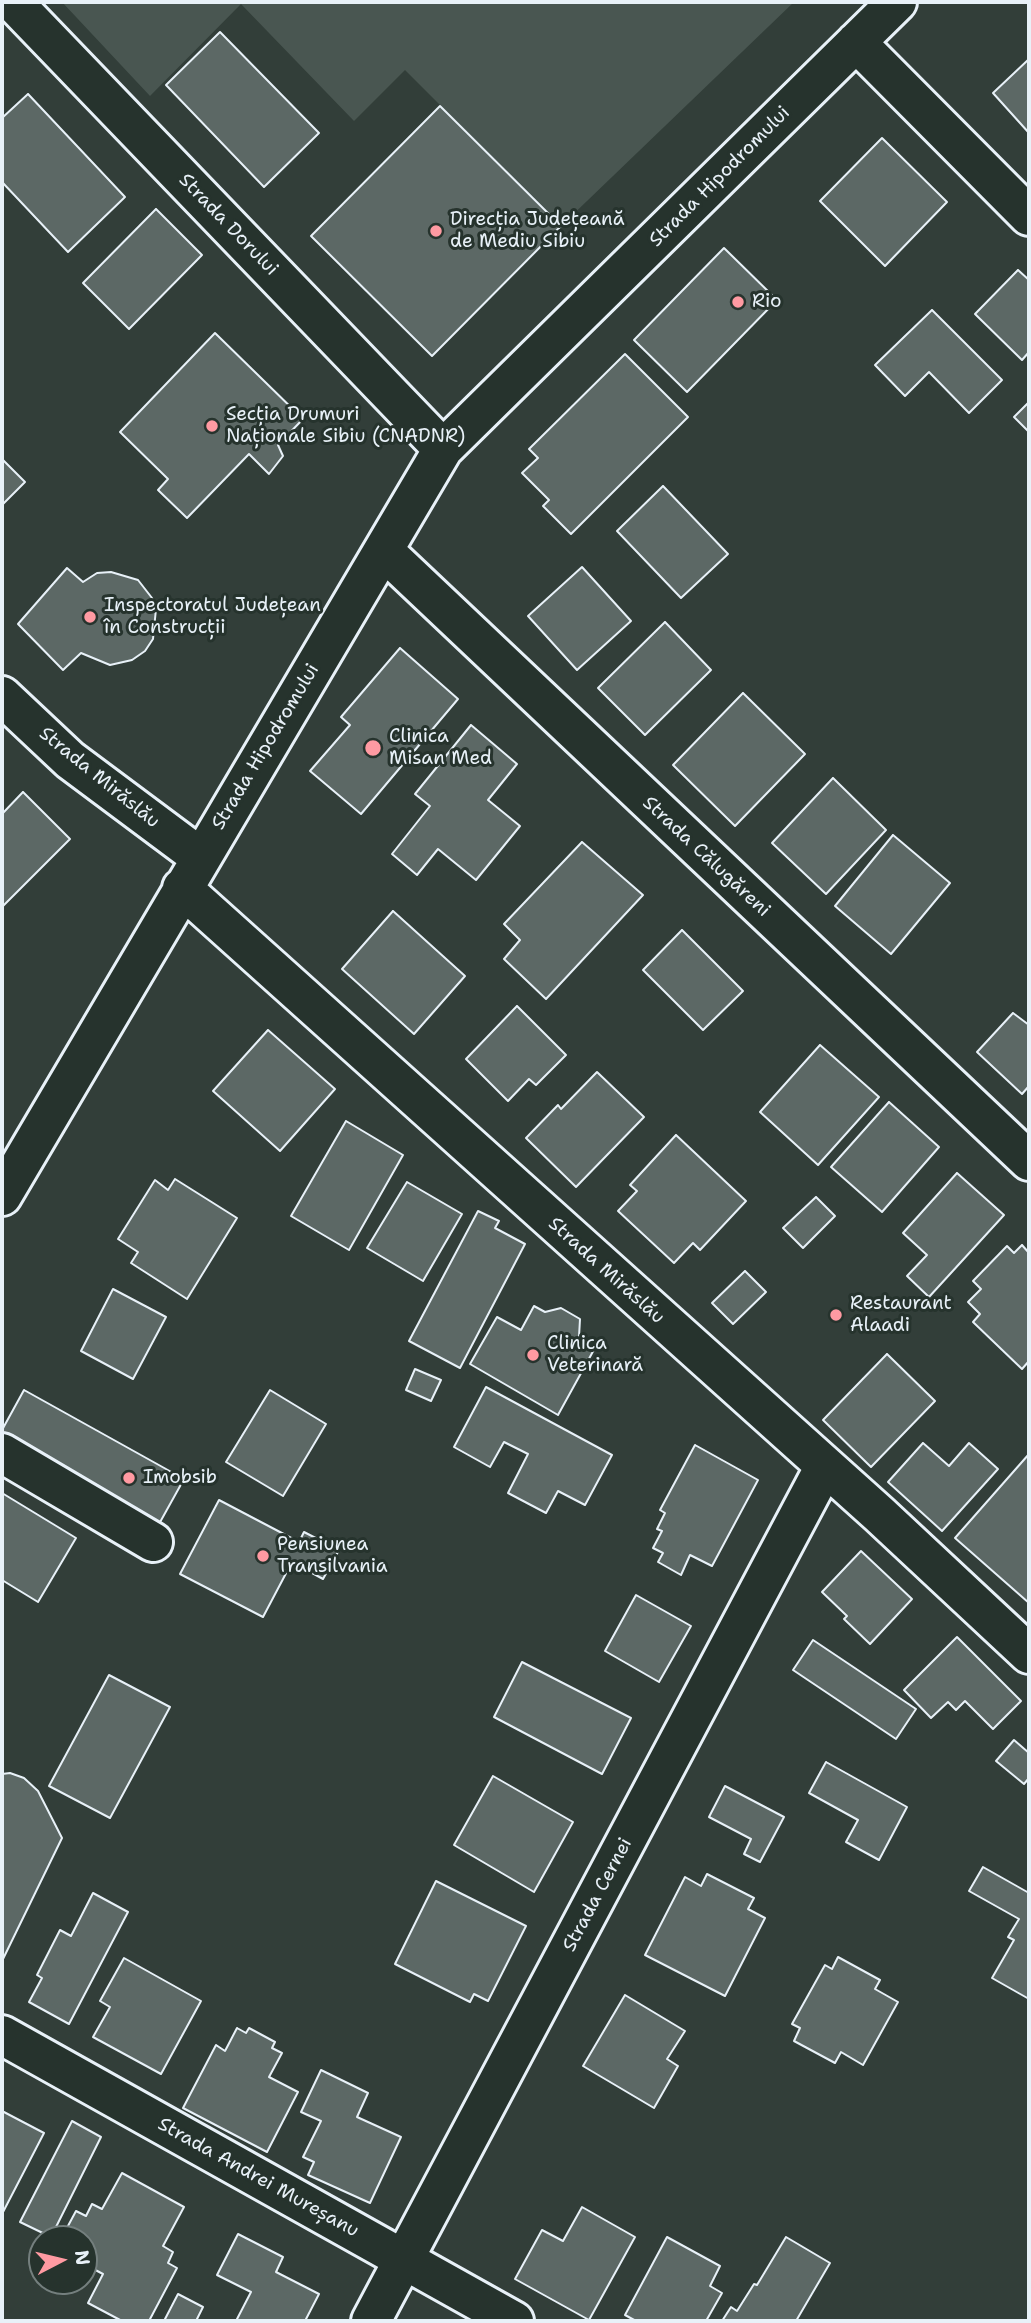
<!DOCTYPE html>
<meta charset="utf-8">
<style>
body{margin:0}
#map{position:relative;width:1031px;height:2323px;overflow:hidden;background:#323e39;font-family:"Shantell Sans",sans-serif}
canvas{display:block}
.frame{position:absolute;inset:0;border:4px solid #e8f1f8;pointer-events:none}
.north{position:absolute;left:28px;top:2225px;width:70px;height:70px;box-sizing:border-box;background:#26332d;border:2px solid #747f7e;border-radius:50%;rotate:83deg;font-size:19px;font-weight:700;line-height:28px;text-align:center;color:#e8f1f8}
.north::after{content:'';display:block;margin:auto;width:24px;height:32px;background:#ff9aa2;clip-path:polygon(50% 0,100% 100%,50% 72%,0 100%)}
</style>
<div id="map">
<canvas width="1031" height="2323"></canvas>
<div class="frame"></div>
<div class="north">N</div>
</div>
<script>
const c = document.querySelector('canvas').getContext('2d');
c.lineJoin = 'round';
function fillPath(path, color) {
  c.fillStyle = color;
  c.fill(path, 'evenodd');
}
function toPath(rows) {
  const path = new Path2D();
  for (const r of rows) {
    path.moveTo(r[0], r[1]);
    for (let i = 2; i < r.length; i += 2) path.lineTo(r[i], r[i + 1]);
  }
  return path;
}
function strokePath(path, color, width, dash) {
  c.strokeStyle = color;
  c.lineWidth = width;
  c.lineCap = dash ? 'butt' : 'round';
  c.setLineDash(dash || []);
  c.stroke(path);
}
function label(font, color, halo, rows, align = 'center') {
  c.font = font + ' "Shantell Sans",sans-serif';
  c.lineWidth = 6;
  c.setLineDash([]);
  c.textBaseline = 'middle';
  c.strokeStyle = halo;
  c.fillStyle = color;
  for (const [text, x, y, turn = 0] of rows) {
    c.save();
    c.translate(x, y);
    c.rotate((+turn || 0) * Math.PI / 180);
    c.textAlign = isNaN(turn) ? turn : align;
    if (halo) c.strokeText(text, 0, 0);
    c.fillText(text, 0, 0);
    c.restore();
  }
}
fillPath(toPath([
 [62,2,794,2,561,226,405,70,354,121,241,4,150,96]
]), '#495651');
const building = toPath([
 [220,32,319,133,264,187,166,85,220,32],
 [1029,59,1029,133,993,93,1029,59],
 [28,94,125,197,68,252,2,182,2,118,28,94],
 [440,106,561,226,432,356,311,236,440,106],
 [882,138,947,202,885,266,820,201,882,138],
 [156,209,202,255,129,329,83,283,156,209],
 [724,248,777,300,687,392,634,340,724,248],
 [1018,270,1029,280,1029,352,1022,360,975,314,1018,270],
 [932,310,1002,380,969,413,929,372,905,396,875,365,932,310],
 [215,333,303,419,278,445,283,456,269,474,249,454,187,518,158,490,168,479,120,432,215,333],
 [625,354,688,417,571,534,543,506,549,500,522,473,538,458,529,449,625,354],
 [1029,402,1029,432,1014,417,1029,402],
 [2,459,25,482,2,505,2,459],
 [663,486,728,554,681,598,617,531,663,486],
 [582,567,631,621,577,670,528,616,582,567],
 [67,568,83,582,97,573,111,572,138,580,152,598,156,609,153,639,145,651,132,660,110,665,81,653,63,670,18,624,67,568],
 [665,622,711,670,645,735,598,688,665,622],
 [400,648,458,699,361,814,310,771,350,725,341,717,400,648],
 [743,693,805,754,735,826,673,765,743,693],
 [471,725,517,764,488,800,520,826,476,880,438,849,417,875,392,854,430,806,415,794,471,725],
 [833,778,886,830,826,894,772,843,833,778],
 [23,792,70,839,2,907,2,814,23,792],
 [893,835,950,883,891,954,835,906,893,835],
 [582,842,643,895,546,999,504,959,520,940,504,924,582,842],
 [393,911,465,976,414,1034,342,969,393,911],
 [682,930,743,991,703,1030,643,970,682,930],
 [517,1006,566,1055,536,1085,529,1079,508,1101,466,1059,517,1006],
 [1013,1013,1029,1025,1029,1086,1022,1094,977,1052,1013,1013],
 [268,1030,335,1089,280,1151,213,1091,268,1030],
 [820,1045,879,1097,818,1165,760,1112,820,1045],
 [597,1072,644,1117,576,1187,526,1138,558,1105,561,1109,597,1072],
 [889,1102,939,1147,882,1212,831,1167,889,1102],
 [346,1121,403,1155,349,1250,291,1216,346,1121],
 [676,1135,746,1201,700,1250,693,1243,674,1263,618,1211,637,1191,630,1185,676,1135],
 [957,1173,1004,1215,929,1297,907,1276,927,1255,903,1233,957,1173],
 [175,1179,237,1218,187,1299,131,1263,138,1252,118,1239,155,1180,168,1190,175,1179],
 [407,1182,462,1214,423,1281,367,1248,407,1182],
 [816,1197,835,1216,803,1248,783,1228,816,1197],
 [478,1211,499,1221,495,1228,525,1244,460,1368,409,1341,478,1211],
 [1022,1245,1029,1253,1029,1361,1022,1369,973,1322,980,1314,968,1302,981,1289,973,1281,1007,1246,1014,1253,1022,1245],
 [745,1271,766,1292,733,1324,712,1303,745,1271],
 [113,1289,166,1317,133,1379,81,1351,113,1289],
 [534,1306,545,1312,561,1308,580,1319,579,1337,596,1346,558,1415,470,1364,497,1317,521,1330,534,1306],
 [887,1354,935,1401,871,1467,823,1420,887,1354],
 [415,1369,441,1380,431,1401,406,1390,415,1369],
 [486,1387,612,1455,585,1505,558,1491,546,1513,508,1493,528,1454,504,1442,490,1467,454,1447,486,1387],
 [24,1390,184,1479,159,1524,2,1437,2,1430,24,1390],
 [270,1390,326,1424,283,1496,226,1462,270,1390],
 [923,1443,949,1466,969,1443,998,1469,942,1531,888,1482,923,1443],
 [695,1445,758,1480,712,1566,690,1555,681,1575,658,1562,663,1553,653,1548,662,1531,657,1529,665,1513,660,1510,695,1445],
 [1029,1454,1029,1603,955,1538,1029,1454],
 [2,1493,76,1538,38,1602,2,1580,2,1493],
 [219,1500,299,1542,304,1532,339,1550,323,1579,292,1562,263,1617,180,1574,219,1500],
 [861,1551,912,1599,870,1644,844,1619,847,1616,822,1592,861,1551],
 [636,1595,691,1626,659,1682,605,1651,636,1595],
 [957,1637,1021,1701,993,1729,965,1701,956,1710,948,1702,931,1718,904,1690,957,1637],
 [813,1640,916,1709,896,1739,793,1670,813,1640],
 [522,1662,631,1718,602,1774,494,1717,522,1662],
 [109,1675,170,1707,110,1818,49,1786,109,1675],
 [1014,1740,1029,1753,1029,1778,1024,1784,996,1761,1014,1740],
 [826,1762,907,1807,879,1860,846,1842,858,1820,809,1793,826,1762],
 [10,1773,24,1778,38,1791,62,1838,3,1959,2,1774,10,1773],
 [493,1776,573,1822,534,1892,454,1845,493,1776],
 [725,1786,784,1817,760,1862,744,1854,751,1839,709,1817,725,1786],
 [983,1867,1029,1893,1029,1999,992,1978,1014,1940,1008,1937,1019,1919,969,1891,983,1867],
 [707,1874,754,1898,748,1909,765,1918,725,1996,645,1955,685,1877,701,1886,707,1874],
 [436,1881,526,1926,488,2001,474,1994,470,2002,395,1964,436,1881],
 [93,1893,128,1912,69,2024,29,2002,42,1978,37,1975,60,1930,71,1936,93,1893],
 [838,1957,880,1980,875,1989,898,2002,863,2065,841,2052,835,2063,794,2041,800,2028,792,2024,825,1965,832,1969,838,1957],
 [124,1958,201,2001,161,2074,93,2037,110,2007,100,2001,124,1958],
 [625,1995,685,2031,667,2059,678,2066,654,2108,583,2066,625,1995],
 [237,2028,246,2033,249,2028,275,2042,272,2048,282,2053,269,2077,298,2092,267,2152,183,2108,216,2045,225,2051,237,2028],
 [321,2070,368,2093,357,2117,401,2137,370,2203,308,2175,314,2162,303,2157,321,2121,301,2112,321,2070],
 [2,2111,44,2133,2,2214,2,2111],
 [72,2121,101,2137,51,2237,20,2222,72,2121],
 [122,2173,184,2207,163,2246,173,2252,168,2263,177,2268,149,2321,122,2321,88,2303,103,2274,84,2264,84,2239,61,2239,76,2211,86,2216,92,2204,102,2209,122,2173],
 [582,2207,635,2237,589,2320,515,2279,542,2230,563,2241,582,2207],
 [238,2234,283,2257,276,2272,319,2294,305,2321,236,2321,251,2292,217,2275,238,2234],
 [667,2237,720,2266,710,2286,722,2293,706,2321,636,2321,625,2315,667,2237],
 [786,2237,830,2263,796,2321,722,2321,731,2307,737,2311,754,2284,757,2285,786,2237],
 [178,2294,203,2307,196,2321,164,2321,178,2294]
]);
fillPath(building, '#5c6865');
strokePath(building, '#e8f1f8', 2);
const minor = toPath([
 [13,2,443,449],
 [856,42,1029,216],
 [384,551,1029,1161],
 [2,696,70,760,200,857],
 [182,888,879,1514,1029,1654],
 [2,1196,443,449,897,2],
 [2,1453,153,1542],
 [2,2035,514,2321],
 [371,2321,824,1468]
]);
strokePath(minor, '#e8f1f8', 44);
strokePath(minor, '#26332d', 38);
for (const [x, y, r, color] of [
 [436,231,7,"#ff9aa2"],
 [738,302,7,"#ff9aa2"],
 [212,426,7,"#ff9aa2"],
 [90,617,7,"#ff9aa2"],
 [373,748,9,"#ff9aa2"],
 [836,1315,7,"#ff9aa2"],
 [533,1355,7,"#ff9aa2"],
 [129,1478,7,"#ff9aa2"],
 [263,1556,7,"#ff9aa2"]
]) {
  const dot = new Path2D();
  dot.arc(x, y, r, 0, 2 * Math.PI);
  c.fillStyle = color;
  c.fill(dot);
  strokePath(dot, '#26332d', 2.5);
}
label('19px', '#e8f1f8', '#26332d', [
 ["Strada Hipodromului",720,177,-45],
 ["Strada Dorului",228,225,46],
 ["Strada Hipodromului",266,747,-59],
 ["Strada Mirăslău",99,778,39],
 ["Strada Călugăreni",706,857,43],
 ["Strada Mirăslău",606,1271,42],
 ["Strada Cernei",598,1895,-62],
 ["Strada Andrei Mureșanu",258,2178,29]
]);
label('19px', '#e8f1f8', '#26332d', [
 ["Direcția Județeană",450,220],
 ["de Mediu Sibiu",450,242],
 ["Rio",752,302],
 ["Secția Drumuri",226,415],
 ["Naționale Sibiu (CNADNR)",226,437],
 ["Inspectoratul Județean",104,606],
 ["în Construcții",104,628],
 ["Clinica",389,737],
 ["Misan Med",389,759],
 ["Restaurant",850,1304],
 ["Alaadi",850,1326],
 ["Clinica",547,1344],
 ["Veterinară",547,1366],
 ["Imobsib",143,1478],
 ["Pensiunea",277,1545],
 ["Transilvania",277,1567]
], 'left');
</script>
